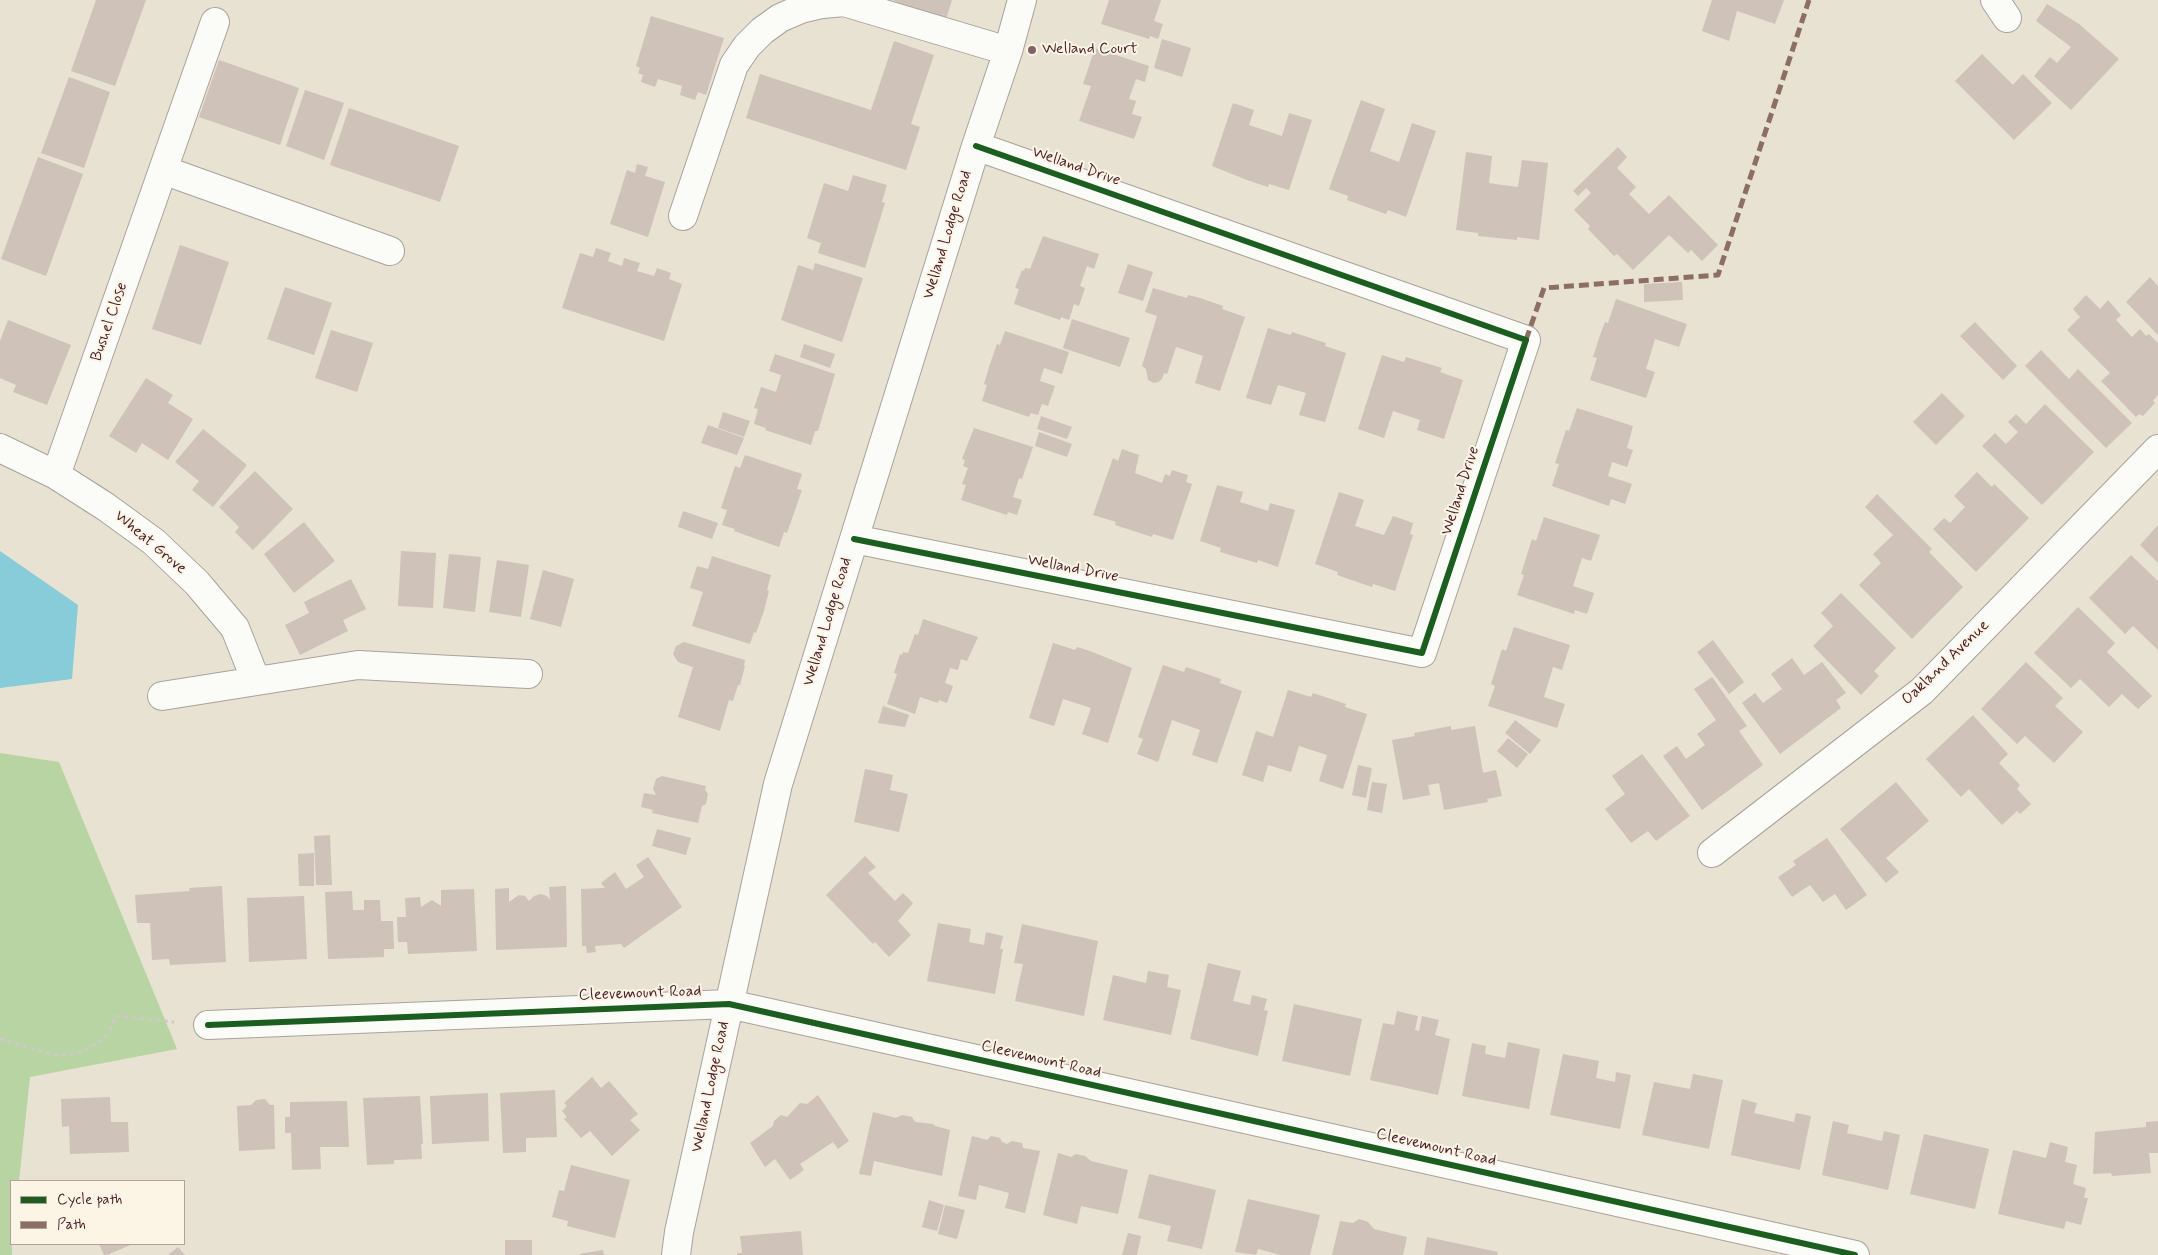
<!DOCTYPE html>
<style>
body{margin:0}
#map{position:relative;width:2158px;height:1255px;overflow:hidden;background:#e7e2d2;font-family:Mynerve,sans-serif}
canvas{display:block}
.legend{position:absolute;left:10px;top:1180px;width:175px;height:65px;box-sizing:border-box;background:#fcf5e5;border:1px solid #b59f9b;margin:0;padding:6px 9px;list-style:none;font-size:15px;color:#4a1f2b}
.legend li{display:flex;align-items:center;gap:10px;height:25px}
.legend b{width:25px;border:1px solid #b59f9b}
</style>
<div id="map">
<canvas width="2158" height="1255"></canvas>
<ul class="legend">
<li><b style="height:6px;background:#1b5e20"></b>Cycle path</li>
<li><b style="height:6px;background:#8d6e63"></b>Path</li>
</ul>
</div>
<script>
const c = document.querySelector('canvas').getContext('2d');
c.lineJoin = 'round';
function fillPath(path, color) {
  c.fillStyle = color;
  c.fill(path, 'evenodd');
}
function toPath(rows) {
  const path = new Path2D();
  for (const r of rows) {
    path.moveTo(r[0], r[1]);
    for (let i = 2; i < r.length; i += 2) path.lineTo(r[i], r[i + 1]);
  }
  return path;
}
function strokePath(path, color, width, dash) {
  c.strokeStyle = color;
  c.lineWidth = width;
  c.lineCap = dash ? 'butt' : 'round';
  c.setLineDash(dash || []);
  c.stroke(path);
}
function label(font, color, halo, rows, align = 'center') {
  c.font = font + ' Mynerve,sans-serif';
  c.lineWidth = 4;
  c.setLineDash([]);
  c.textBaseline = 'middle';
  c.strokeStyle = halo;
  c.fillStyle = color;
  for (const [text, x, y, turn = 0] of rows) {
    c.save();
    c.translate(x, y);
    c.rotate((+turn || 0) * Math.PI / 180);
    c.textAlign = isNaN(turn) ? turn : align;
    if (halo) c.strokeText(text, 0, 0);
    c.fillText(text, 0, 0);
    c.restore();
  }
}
fillPath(toPath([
 [0,753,59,762,177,1049,30,1077,19,1181,11,1181,12,1255,0,1255]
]), '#b8d4a2');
fillPath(toPath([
 [0,551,78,605,72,679,0,688]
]), '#88ccda');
fillPath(toPath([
 [96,0,146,0,115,86,71,71],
 [894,0,952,0,946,19,894,1],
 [1109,0,1161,0,1154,21,1163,24,1158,39,1150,36,1149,39,1101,24],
 [1712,0,1784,0,1775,24,1737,11,1729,41,1702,31],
 [2047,4,2079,24,2119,59,2071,110,2034,76,2050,57,2057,63,2071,47,2036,21],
 [651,16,724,38,706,95,698,92,695,100,680,95,682,86,658,79,655,87,641,82,643,75,638,73,640,68,636,66],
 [1162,39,1191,48,1182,77,1154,68],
 [894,41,934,55,911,124,920,127,906,170,746,118,760,74,871,110],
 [1095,48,1149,66,1145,82,1136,79,1129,99,1136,101,1132,114,1142,117,1134,139,1079,121,1091,86,1083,84],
 [1982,54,2013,85,2023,74,2052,103,2014,140,1955,81],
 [219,60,299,88,280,145,199,117],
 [69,77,110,92,84,168,41,153],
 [305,90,344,103,324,160,286,146],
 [1361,100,1385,109,1370,151,1399,162,1412,123,1436,131,1406,217,1388,210,1386,214,1347,200,1348,196,1329,189],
 [1233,103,1254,110,1249,125,1282,136,1289,113,1312,120,1289,190,1269,184,1268,187,1247,180,1212,166],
 [349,108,459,146,440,202,330,165],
 [1618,147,1627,157,1617,168,1636,187,1629,194,1649,214,1669,195,1718,245,1702,261,1691,250,1688,253,1669,235,1633,270,1617,254,1614,256,1588,229,1590,226,1574,210,1591,193,1586,188,1578,196,1573,191],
 [1466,152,1492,156,1489,183,1502,185,1518,187,1522,160,1548,163,1539,240,1517,237,1517,240,1478,236,1478,233,1456,230],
 [38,157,83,174,46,276,1,259],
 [637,164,648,167,645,176,665,182,648,237,610,224,627,170,635,173],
 [853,175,887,185,882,202,885,203,865,268,818,253,821,243,807,238,824,183,848,191],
 [1043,236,1099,254,1094,269,1087,266,1080,286,1085,288,1079,306,1074,304,1069,320,1061,317,1060,320,1014,304,1019,289,1015,288,1022,270,1024,271,1025,268,1030,269],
 [180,245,229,262,201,345,152,329],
 [596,248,611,253,608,261,622,266,624,258,640,263,637,271,654,276,657,268,671,273,669,279,682,284,664,341,562,308,580,253,593,257],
 [815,263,863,278,842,342,781,320,798,265,813,270],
 [1128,264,1153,272,1143,301,1118,293],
 [2150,277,2158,286,2158,335,2126,302],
 [1682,282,1683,300,1644,302,1644,284],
 [285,287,332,303,314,355,267,339],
 [1153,288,1187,298,1188,295,1200,298,1223,306,1222,309,1245,317,1220,391,1195,383,1203,356,1176,347,1167,374,1164,373,1162,379,1158,382,1154,383,1148,380,1146,369,1142,366,1157,316,1145,312],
 [2086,295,2100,309,2108,300,2121,315,2116,320,2132,337,2140,329,2146,336,2149,334,2158,343,2158,395,2153,401,2155,403,2143,416,2139,414,2136,417,2101,381,2110,373,2067,330,2080,317,2073,309],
 [1616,299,1687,324,1679,347,1655,339,1646,369,1655,372,1646,398,1590,380,1597,358,1593,357,1599,338,1605,322,1608,323],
 [1072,319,1130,338,1120,367,1063,348],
 [8,320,71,345,47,405,13,392,16,385,0,378,0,341],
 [1975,322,2017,366,2003,380,1960,336],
 [1268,328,1291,335,1292,332,1326,343,1325,346,1346,353,1325,422,1299,415,1306,393,1278,385,1271,405,1246,398],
 [331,330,373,343,357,392,315,378],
 [1005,331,1069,352,1062,374,1044,368,1040,381,1055,386,1048,406,1042,404,1038,415,1031,413,1029,417,982,401,987,385,984,384,990,364,997,344,1000,345],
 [804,344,835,354,830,368,800,357],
 [2041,350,2069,379,2078,369,2132,423,2106,448,2025,366],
 [775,354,835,374,818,431,815,431,811,445,765,430,766,428,754,424,758,409,754,408,761,387,776,392,781,375,769,371],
 [1382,355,1404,362,1406,357,1442,368,1440,372,1463,380,1444,439,1417,430,1420,420,1393,411,1384,438,1358,429],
 [146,378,173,395,168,403,193,419,168,460,142,443,136,453,109,436],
 [1942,393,1965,416,1936,445,1913,422],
 [2045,404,2094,452,2042,505,1982,446,1995,433,2006,444,2018,432,2008,422,2016,414,2026,424],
 [1577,408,1633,426,1627,448,1633,450,1627,467,1612,462,1608,476,1632,484,1625,504,1611,499,1609,506,1552,486,1559,464,1555,463,1566,430,1569,431],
 [723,412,750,421,744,437,718,428],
 [1041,416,1072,427,1067,439,1037,429],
 [708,425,744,438,737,455,701,443],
 [974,428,1033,447,1022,479,1019,478,1013,497,1022,500,1017,515,1008,512,1007,515,961,500,966,485,962,484,968,468,963,466,965,460,962,459],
 [203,429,247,465,213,507,192,490,199,481,175,462],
 [1039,432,1072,444,1067,457,1035,446],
 [1122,449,1139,455,1135,473,1162,483,1165,474,1170,476,1172,470,1188,475,1186,482,1192,484,1173,540,1153,534,1152,537,1115,525,1116,522,1093,515,1113,458,1118,461],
 [745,455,802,474,797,489,802,490,787,533,784,532,779,547,734,531,735,529,722,525,727,510,721,508,735,466,740,468],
 [255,471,293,509,253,550,235,532,239,527,219,507],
 [1977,472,1992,487,1994,484,2029,518,1976,572,1933,529,1944,518,1950,523,1965,507,1954,496],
 [1217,485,1243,492,1240,502,1268,511,1270,503,1295,510,1278,567,1258,560,1257,563,1220,552,1221,548,1200,541],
 [1339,492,1364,500,1355,526,1384,535,1393,516,1413,523,1410,534,1413,535,1395,591,1373,584,1372,587,1337,575,1338,572,1315,564],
 [1877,494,1932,549,1929,552,1963,587,1912,639,1859,585,1881,563,1873,554,1893,535,1865,507],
 [683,511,718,523,712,539,678,527],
 [1544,517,1600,535,1591,561,1582,558,1573,586,1594,593,1587,614,1575,610,1574,614,1517,595,1524,575,1521,574,1532,539,1536,541],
 [304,522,335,561,294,593,264,554],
 [2158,525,2158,563,2140,545],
 [401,551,436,553,433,608,398,606],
 [449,554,481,557,475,612,443,608],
 [2131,555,2158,581,2158,650,2133,626,2125,634,2089,598],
 [712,556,771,575,767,590,769,591,764,611,756,633,754,632,750,644,692,626,703,592,690,588,697,566,708,569],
 [497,560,529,565,521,617,489,612],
 [543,570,574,579,561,627,530,619],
 [351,579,366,609,343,620,348,631,300,655,285,625,309,613,304,602],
 [1841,593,1896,648,1874,671,1879,676,1861,695,1813,646,1833,626,1821,613],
 [2078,607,2115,643,2107,652,2152,696,2138,709,2122,694,2109,707,2080,679,2071,688,2034,653],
 [923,619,978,637,967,661,961,659,958,670,950,668,945,683,953,686,947,703,939,700,938,703,920,697,915,714,887,704,897,674,894,673,900,654,902,655,903,652,908,653,915,634,918,635],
 [1514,627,1570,645,1562,670,1553,667,1544,697,1565,704,1557,728,1488,706,1495,686,1491,684,1502,649,1506,651],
 [1713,640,1744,682,1729,694,1697,652],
 [684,642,745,660,744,666,745,666,740,685,738,685,733,701,729,700,720,731,678,717,693,667,678,662,673,654,676,646],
 [1053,643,1075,650,1077,647,1090,651,1132,668,1108,743,1082,734,1091,708,1063,699,1054,726,1029,718],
 [1792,658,1804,675,1822,662,1846,693,1836,700,1841,708,1780,754,1742,703,1755,693,1763,703,1782,689,1771,674],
 [2026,662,2063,698,2055,706,2083,732,2054,763,2025,736,2017,744,1981,709],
 [1163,665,1184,672,1186,667,1221,679,1220,683,1242,691,1217,763,1192,755,1200,730,1172,720,1158,762,1137,754,1143,739,1138,737],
 [1712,677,1747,726,1739,731,1763,765,1702,810,1663,756,1677,746,1686,759,1705,745,1697,734,1716,720,1694,689],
 [1288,690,1311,697,1313,693,1346,704,1345,707,1367,714,1343,789,1319,781,1327,755,1299,746,1291,772,1268,765,1263,782,1242,775,1256,731,1273,737],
 [883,706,909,715,905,727,878,723],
 [1973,715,2008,754,1999,763,2020,785,2017,789,2031,804,2020,814,2017,811,2002,825,1969,789,1961,797,1926,759],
 [1515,720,1541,740,1530,754,1505,733],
 [1451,726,1451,730,1475,726,1483,773,1496,770,1502,796,1487,799,1488,802,1444,810,1439,783,1428,785,1430,795,1403,800,1392,740,1415,736,1414,733],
 [1508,738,1528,754,1517,768,1497,751],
 [1642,754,1690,816,1656,841,1648,831,1631,843,1605,809,1625,794,1612,776],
 [1358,765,1372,768,1366,798,1352,795],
 [865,769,893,775,890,790,908,794,899,832,854,822],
 [662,776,706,786,705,790,708,794,706,804,702,806,698,823,652,813,653,810,641,807,644,793,656,795,653,789,656,779],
 [1372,782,1387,784,1382,813,1367,810],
 [1896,782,1929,821,1886,858,1899,872,1886,883,1840,829],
 [657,829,691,838,686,855,652,846],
 [330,835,332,885,316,885,314,836],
 [1827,838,1867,895,1846,910,1835,894,1823,902,1810,885,1792,897,1778,877,1796,865,1793,861],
 [314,853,314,886,299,886,298,854],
 [865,856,876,867,868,873,895,901,903,893,913,903,898,921,911,935,889,957,875,942,873,944,826,895],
 [648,857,682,907,624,948,621,944,595,946,596,952,587,953,586,946,582,946,581,889,605,888,601,883,615,872,626,889,644,877,636,865],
 [222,886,226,962,170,965,169,959,152,960,150,923,137,923,135,895,190,891,189,888],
 [566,886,567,947,496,950,495,889,509,888,509,902,519,895,525,896,529,901,534,896,541,894,547,896,550,900,549,887],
 [474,889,477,951,408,954,407,942,398,942,397,917,406,917,405,898,420,897,421,907,432,900,441,906,441,890],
 [352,891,353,910,364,910,364,900,380,900,381,921,393,921,394,949,384,949,384,957,328,959,325,892],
 [304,896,307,959,249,962,247,898],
 [938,923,971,929,969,942,984,945,986,932,1003,936,1000,949,1003,949,995,994,927,981],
 [1022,924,1098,941,1084,1016,1015,1001,1023,964,1014,963],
 [1208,963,1241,971,1233,1001,1250,1005,1252,995,1267,999,1264,1010,1268,1011,1258,1056,1190,1039],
 [1148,971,1169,975,1167,987,1181,990,1171,1035,1103,1020,1113,975,1146,983],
 [1294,1004,1362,1019,1350,1076,1282,1061],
 [1397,1011,1418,1016,1415,1030,1419,1031,1422,1016,1439,1020,1435,1035,1450,1039,1438,1095,1370,1080,1383,1023,1394,1025],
 [1508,1042,1540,1049,1529,1109,1462,1096,1472,1043,1486,1046,1485,1054,1505,1058],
 [1563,1054,1599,1061,1596,1078,1615,1082,1616,1072,1631,1075,1620,1129,1550,1115],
 [1693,1074,1723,1080,1709,1149,1642,1135,1654,1082,1690,1089],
 [592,1077,601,1088,609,1081,638,1114,630,1120,640,1130,612,1156,590,1131,581,1138,564,1119,567,1117,562,1111,567,1106,564,1103],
 [555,1090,557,1137,526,1138,526,1152,503,1153,500,1093],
 [488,1093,489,1141,432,1144,430,1096],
 [818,1095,849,1141,838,1149,833,1142,800,1164,804,1170,790,1180,775,1159,765,1167,750,1143,773,1126,774,1121,781,1115,787,1117,800,1103,807,1104],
 [420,1096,423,1144,421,1144,422,1159,394,1160,394,1164,367,1165,363,1098],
 [110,1097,111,1122,128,1122,129,1152,70,1154,69,1126,62,1127,61,1099],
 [265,1099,270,1105,274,1105,275,1149,239,1151,237,1106,251,1105,256,1100],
 [1742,1099,1757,1103,1754,1113,1794,1122,1796,1113,1811,1116,1800,1170,1731,1155],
 [347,1101,349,1147,320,1147,321,1169,292,1170,291,1133,285,1133,285,1117,290,1117,290,1102],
 [873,1112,896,1118,902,1115,912,1117,915,1122,933,1124,935,1126,950,1130,942,1176,874,1161,871,1176,859,1174],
 [1833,1121,1849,1125,1847,1133,1882,1141,1884,1131,1900,1135,1888,1190,1822,1175],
 [2158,1121,2158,1153,2149,1153,2151,1173,2112,1176,2111,1173,2093,1174,2095,1132,2146,1127,2146,1122],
 [1924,1134,1989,1149,1975,1209,1910,1194],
 [972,1136,987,1140,991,1136,1000,1138,1002,1142,1007,1144,1012,1141,1022,1143,1023,1148,1040,1151,1025,1213,1005,1208,1009,1193,979,1185,976,1200,958,1196],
 [2050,1142,2068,1147,2065,1162,2077,1165,2073,1184,2086,1188,2084,1198,2088,1198,2081,1225,2066,1221,2064,1229,1998,1214,2013,1150,2046,1158],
 [1058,1153,1071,1157,1076,1154,1085,1156,1091,1161,1128,1170,1118,1214,1081,1206,1077,1224,1043,1215],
 [571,1165,630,1180,615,1238,567,1226,568,1221,552,1217,559,1190,564,1191],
 [1149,1174,1216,1190,1202,1249,1167,1241,1171,1226,1138,1218],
 [1248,1199,1320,1215,1310,1255,1281,1255,1258,1249,1256,1255,1235,1252],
 [929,1200,944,1205,937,1231,922,1227],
 [945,1205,965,1210,957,1239,938,1234],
 [1359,1219,1368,1222,1374,1229,1407,1237,1403,1255,1332,1255,1340,1221,1353,1223],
 [801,1231,803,1255,737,1255,737,1253,742,1253,740,1236],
 [1128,1233,1141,1236,1137,1255,1122,1255],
 [1427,1237,1498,1252,1497,1255,1424,1255],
 [505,1240,532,1240,532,1255,505,1255],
 [99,1244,133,1244,107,1255,104,1255],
 [178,1247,185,1255,168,1255],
 [603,1250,604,1255,580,1255,579,1254]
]), '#cfc2b9');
const street = toPath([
 [1995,0,2007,18],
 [163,170,215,22],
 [683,216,734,65,747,46,762,31,780,18,801,9,822,4,844,2,1008,51],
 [0,448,56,475,106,507,154,542,197,583,235,628,256,681],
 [56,475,163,170,390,251],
 [854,539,1422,653,1526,340,976,146],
 [162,696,358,665,528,674],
 [1712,853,1922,691,2158,449],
 [208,1025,729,1004,1855,1255],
 [676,1255,679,1232,778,784,976,146,1008,51,1022,0]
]);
strokePath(street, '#aaa29b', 30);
strokePath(toPath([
 [0,1039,53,1055,67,1055,81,1052,98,1043,110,1031,116,1016,174,1022]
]), '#cec9c7', 3, [4, 4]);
strokePath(street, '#fbfbf8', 28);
strokePath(toPath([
 [1526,340,1544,288,1718,275,1809,0]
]), '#8d6e63', 5, [10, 5]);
strokePath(toPath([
 [854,539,1422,653,1526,340,976,146],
 [208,1025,729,1004,1855,1255]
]), '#1b5e20', 6);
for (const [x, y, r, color] of [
 [1032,50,5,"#816365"]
]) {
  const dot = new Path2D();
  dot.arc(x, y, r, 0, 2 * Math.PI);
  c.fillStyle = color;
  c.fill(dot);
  strokePath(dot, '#fcf5e5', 2);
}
label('16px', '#4a1f2b', '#fcf5e5', [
 ["Welland Court",1042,50]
], 'left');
label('16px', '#4a1f2b', '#fcf5e5', [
 ["Welland Drive",1076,167,19],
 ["Welland Lodge Road",948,235,-73],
 ["Bushel Close",110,322,-71],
 ["Welland Drive",1461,491,-72],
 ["Wheat Grove",150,543,40],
 ["Welland Drive",1073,569,11],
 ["Welland Lodge Road",828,622,-73],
 ["Oakland Avenue",1946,663,-44],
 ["Cleevemount Road",640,994,-2],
 ["Cleevemount Road",1041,1060,13],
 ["Welland Lodge Road",711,1087,-78],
 ["Cleevemount Road",1436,1148,13]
]);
</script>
